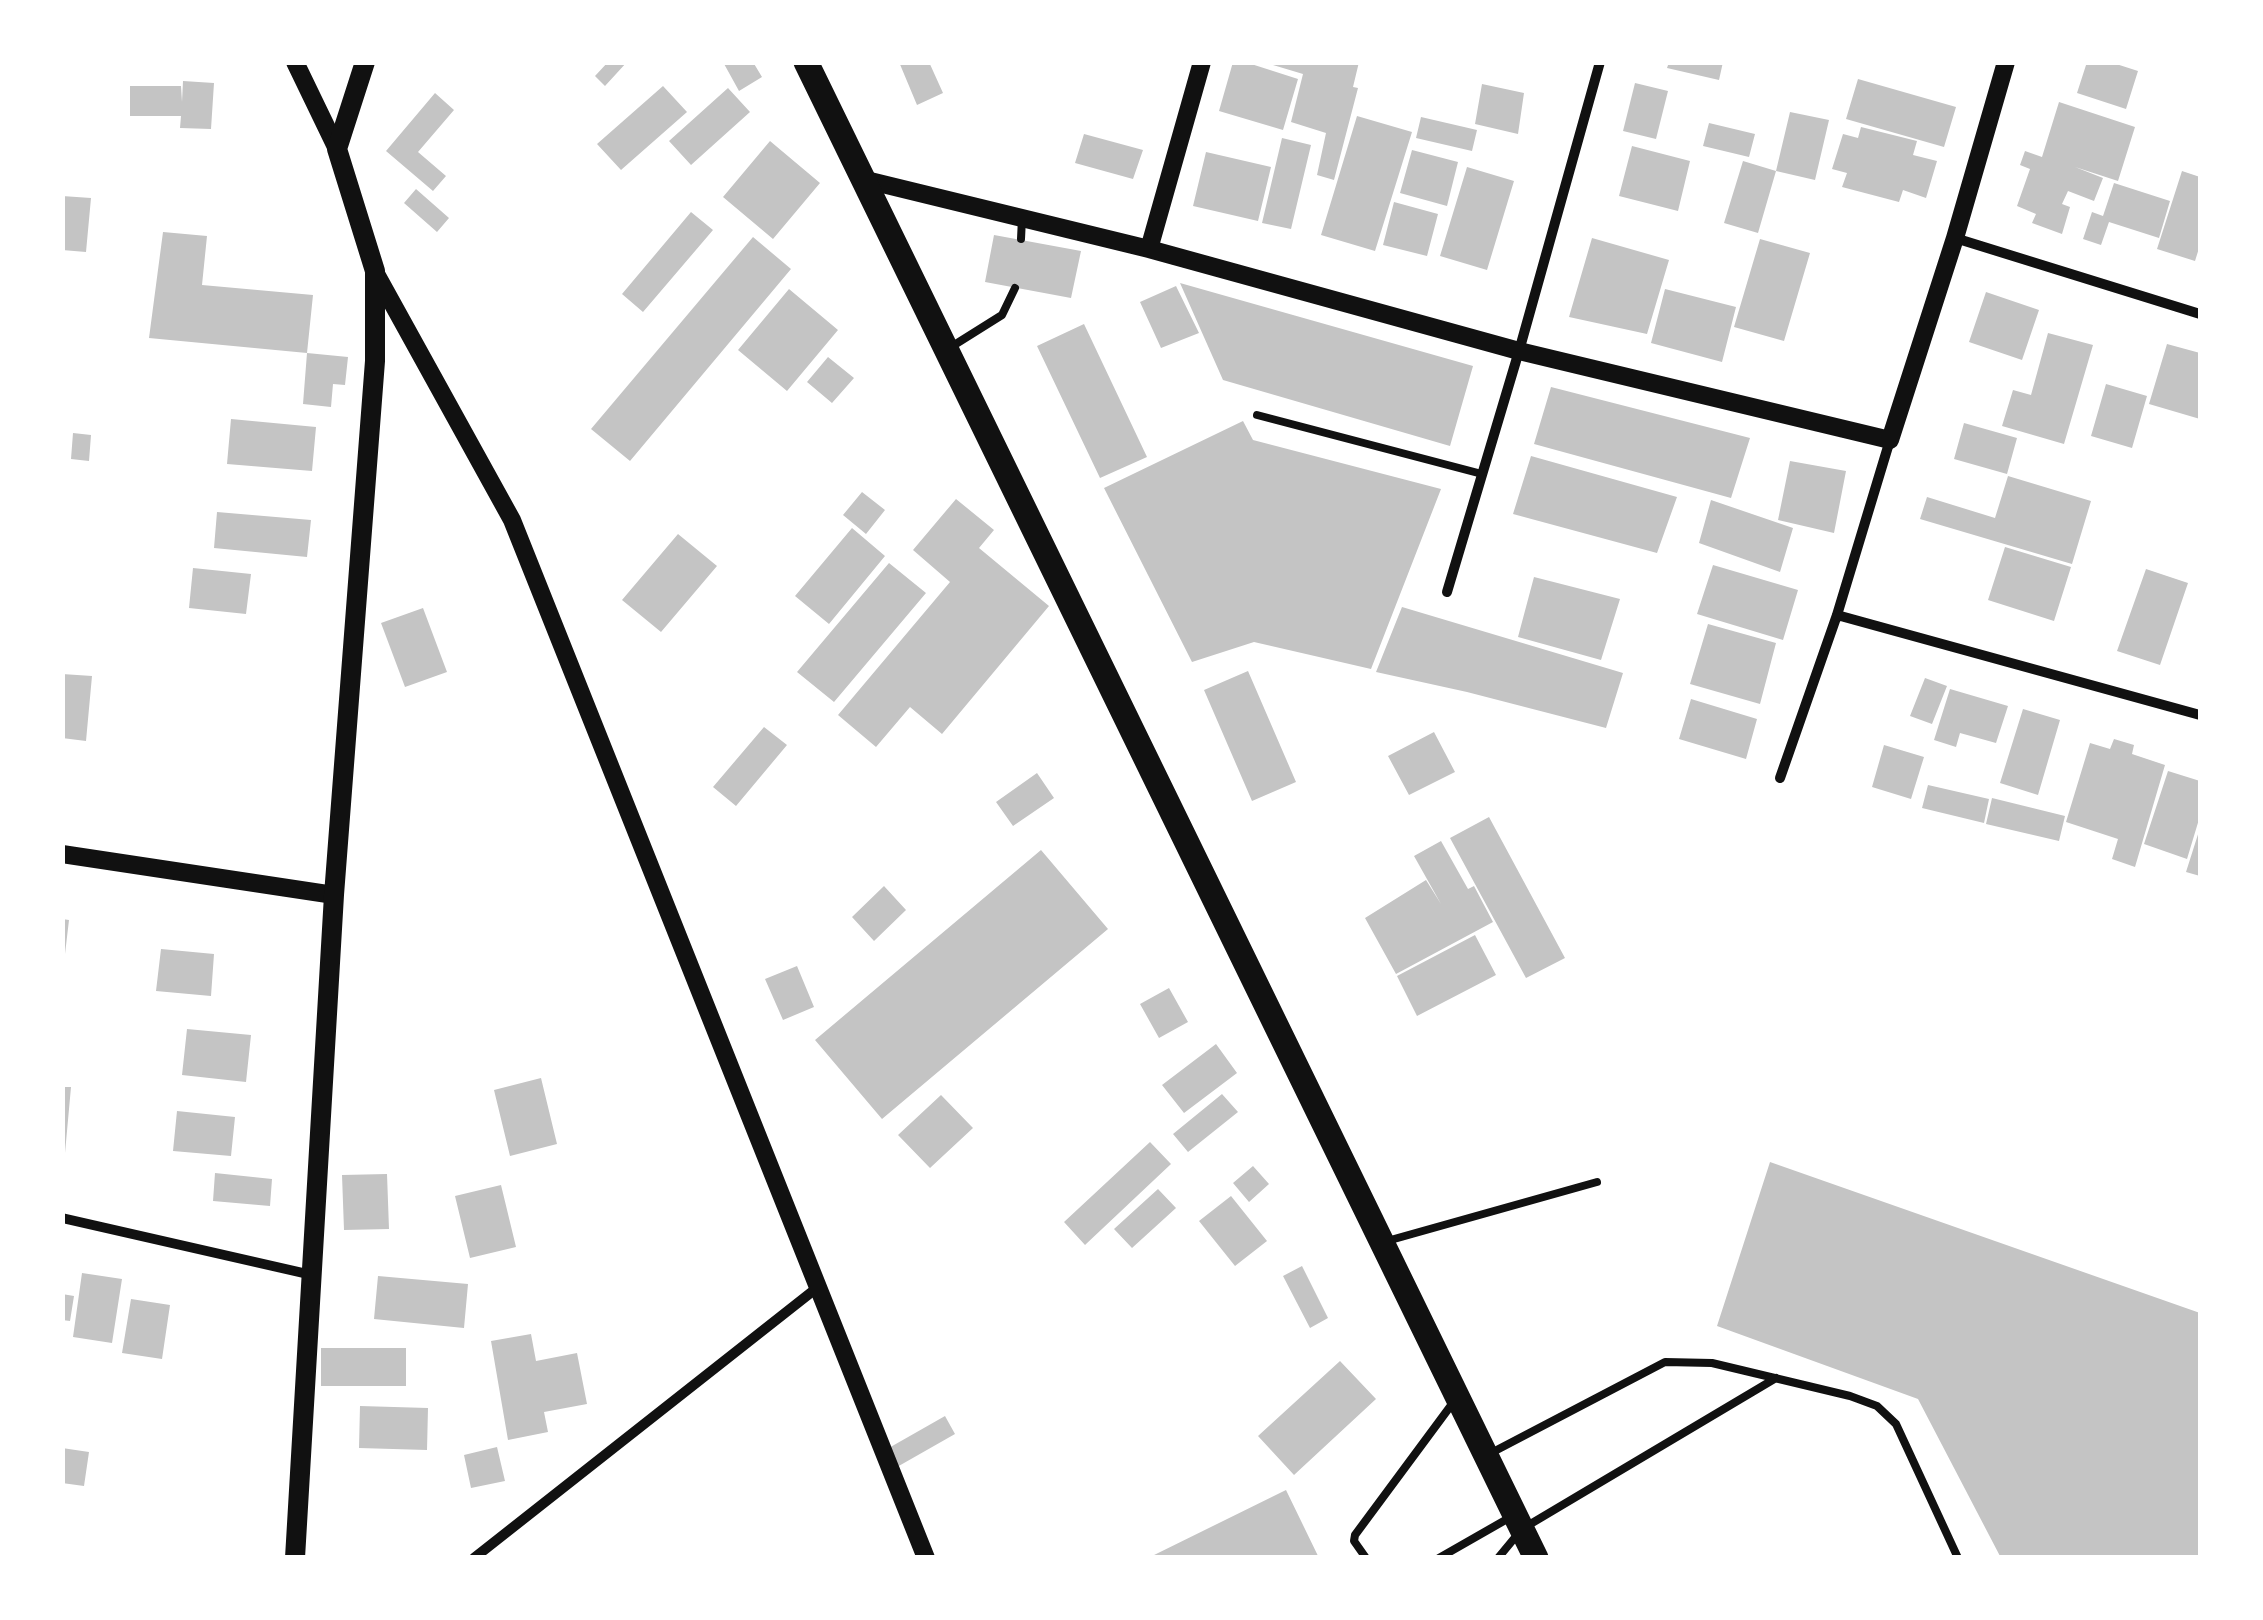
<!DOCTYPE html>
<style>
body{margin:0}
#map{position:relative;width:2263px;height:1620px;overflow:hidden;background:#fff;font-family:Arial,sans-serif}
canvas{display:block}
.frame{position:absolute;inset:0;border:65px solid #fff;pointer-events:none}
</style>
<div id="map">
<canvas width="2263" height="1620"></canvas>
<div class="frame"></div>
</div>
<script>
const c = document.querySelector('canvas').getContext('2d');
c.lineJoin = 'round';
function fillPath(path, color) {
  c.fillStyle = color;
  c.fill(path, 'evenodd');
}
function toPath(rows) {
  const path = new Path2D();
  for (const r of rows) {
    path.moveTo(r[0], r[1]);
    for (let i = 2; i < r.length; i += 2) path.lineTo(r[i], r[i + 1]);
  }
  return path;
}
function strokePath(path, color, width, dash) {
  c.strokeStyle = color;
  c.lineWidth = width;
  c.lineCap = dash ? 'butt' : 'round';
  c.setLineDash(dash || []);
  c.stroke(path);
}
fillPath(toPath([
 [608,62,627,62,605,86,595,76],
 [723,62,753,62,762,77,739,91],
 [899,62,929,62,943,93,917,105],
 [1233,62,1245,62,1298,79,1283,130,1219,111],
 [1263,62,1359,62,1353,87,1358,88,1334,180,1317,175,1326,133,1291,122,1303,74],
 [1669,62,1723,62,1719,80,1667,68],
 [2087,62,2110,62,2138,71,2126,109,2077,93],
 [1858,79,1956,107,1944,147,1846,119],
 [183,81,214,83,211,129,180,128,181,116,130,116,130,86,181,86,182,102],
 [1635,83,1668,91,1656,139,1623,131],
 [1482,84,1524,93,1518,134,1475,124],
 [663,86,687,112,621,170,597,144],
 [728,88,750,112,691,165,669,141],
 [435,93,454,110,418,152,446,176,433,191,386,151],
 [2059,102,2135,127,2118,181,2075,167,2103,178,2094,201,2068,191,2062,204,2070,207,2062,234,2032,223,2036,214,2017,206,2030,169,2020,165,2025,151,2042,157],
 [1790,112,1829,120,1815,180,1776,171],
 [1357,116,1412,132,1375,251,1321,235],
 [1421,117,1477,130,1472,151,1416,138],
 [1709,123,1755,134,1749,157,1703,146],
 [1861,127,1917,141,1913,155,1937,161,1926,198,1903,190,1899,202,1842,187,1847,173,1832,169,1843,134,1858,138],
 [1084,134,1143,150,1133,179,1075,163],
 [1282,138,1311,145,1291,229,1262,223],
 [770,141,820,183,773,239,723,197],
 [1632,146,1690,161,1678,211,1619,196],
 [1412,150,1458,162,1447,206,1400,193],
 [1206,152,1271,167,1258,221,1193,206],
 [1743,161,1776,171,1758,233,1724,223],
 [1467,167,1514,181,1487,270,1440,256],
 [2182,171,2200,177,2200,245,2195,261,2157,249],
 [2114,183,2170,201,2159,238,2109,222,2101,245,2083,239,2092,212,2103,216],
 [416,189,449,218,437,232,404,203],
 [62,196,91,198,86,252,62,250],
 [1394,202,1438,214,1427,256,1383,245],
 [691,212,713,230,643,312,622,294],
 [163,232,207,236,202,285,313,295,307,353,149,338],
 [994,235,1081,251,1071,298,985,282],
 [753,237,791,269,630,461,591,429],
 [1592,238,1669,260,1647,334,1569,317],
 [1760,239,1810,253,1784,341,1734,327],
 [1180,283,1473,366,1450,446,1223,380],
 [1176,286,1199,333,1161,348,1140,302],
 [789,289,838,330,787,391,738,350],
 [1665,289,1736,307,1722,362,1651,343],
 [1986,292,2039,310,2022,360,1969,342],
 [1084,324,1147,457,1100,478,1037,346],
 [2048,333,2093,345,2064,444,2002,426,2013,390,2031,395],
 [2167,344,2200,353,2200,419,2149,404],
 [307,353,348,357,345,385,333,384,331,407,303,404],
 [828,357,854,378,832,403,807,382],
 [2106,384,2147,396,2132,448,2091,436],
 [1551,387,1750,438,1731,498,1534,444],
 [231,419,316,427,312,471,227,464],
 [1243,421,1253,440,1441,489,1371,669,1254,642,1192,662,1104,488],
 [1964,423,2017,438,2007,474,1954,459],
 [73,433,91,435,89,461,71,459],
 [1531,456,1677,497,1657,553,1513,514],
 [1790,461,1846,471,1834,533,1778,520],
 [2008,476,2091,501,2072,564,1920,519,1927,497,1995,518],
 [862,492,885,510,866,534,843,515],
 [956,499,994,530,979,548,1049,606,942,734,910,707,876,747,838,715,950,582,913,550],
 [1711,500,1793,528,1780,572,1699,543],
 [217,512,311,520,307,557,214,548],
 [852,528,885,556,829,624,795,596],
 [678,534,717,566,661,632,622,600],
 [2005,547,2071,567,2054,621,1988,600],
 [889,563,926,593,834,702,797,672],
 [1713,565,1798,590,1783,640,1697,614],
 [193,568,251,574,246,614,189,608],
 [2146,569,2188,583,2160,665,2117,651],
 [1534,577,1620,599,1601,660,1518,637],
 [1402,607,1623,673,1606,728,1467,692,1376,672],
 [423,608,447,672,405,687,381,623],
 [1708,624,1776,643,1760,704,1690,684],
 [1248,671,1296,782,1252,801,1204,690],
 [62,674,92,676,86,741,62,738],
 [1925,678,1947,686,1932,724,1910,716],
 [1950,689,2008,706,1996,743,1960,733,1956,747,1934,740],
 [1691,699,1757,719,1746,759,1679,739],
 [2023,709,2060,720,2038,795,2000,783],
 [764,727,787,745,736,806,713,787],
 [1434,732,1455,772,1409,795,1388,756],
 [2114,739,2134,745,2132,754,2165,765,2135,867,2112,859,2118,839,2066,822,2090,743,2110,749],
 [1884,745,1924,757,1911,799,1872,787],
 [2168,771,2200,781,2200,816,2187,859,2144,844],
 [1037,773,1054,798,1013,826,996,802],
 [1928,785,1989,799,1984,823,1922,808],
 [1992,798,2065,816,2059,841,1986,824],
 [1489,817,1565,958,1526,978,1450,838],
 [2200,828,2200,876,2186,872],
 [1441,841,1468,889,1474,886,1493,922,1396,974,1365,918,1426,880,1441,904,1414,856],
 [1041,850,1108,929,882,1119,815,1040],
 [884,886,906,910,874,941,852,917],
 [62,919,69,920,65,954,62,954],
 [1475,935,1496,975,1417,1016,1397,976],
 [161,949,214,954,211,996,156,991],
 [797,966,814,1007,783,1020,765,979],
 [1169,988,1188,1022,1159,1038,1140,1004],
 [187,1029,251,1035,246,1082,182,1075],
 [1216,1044,1237,1073,1184,1113,1162,1085],
 [541,1078,557,1144,510,1156,494,1090],
 [62,1087,71,1087,65,1153,62,1153],
 [1222,1094,1238,1112,1188,1152,1173,1134],
 [941,1095,973,1128,930,1168,898,1135],
 [177,1111,235,1117,231,1156,173,1151],
 [1150,1142,1171,1164,1085,1245,1064,1222],
 [1770,1162,2200,1313,2200,1558,2001,1558,1918,1399,1717,1326],
 [1253,1166,1269,1184,1249,1202,1233,1183],
 [215,1173,272,1179,270,1206,213,1201],
 [387,1174,389,1229,344,1230,342,1175],
 [501,1185,516,1247,470,1258,455,1196],
 [1158,1189,1176,1208,1132,1248,1114,1229],
 [1231,1196,1267,1241,1235,1266,1199,1221],
 [1302,1266,1328,1318,1310,1328,1283,1276],
 [82,1273,122,1279,112,1343,73,1337],
 [378,1276,468,1284,464,1328,374,1319],
 [62,1294,74,1296,70,1321,62,1320],
 [131,1299,170,1305,162,1359,122,1353],
 [531,1334,536,1361,577,1353,587,1404,544,1412,548,1432,508,1440,491,1341],
 [321,1348,406,1348,406,1386,321,1386],
 [1340,1361,1376,1399,1294,1475,1258,1436],
 [360,1406,428,1408,427,1450,359,1448],
 [945,1416,955,1434,897,1467,887,1449],
 [497,1447,505,1481,471,1488,464,1455],
 [62,1448,89,1452,84,1486,62,1483],
 [1286,1490,1319,1558,1148,1558]
]), '#c4c4c4');
strokePath(toPath([
 [1021,239,1022,218],
 [951,347,1002,315,1015,288],
 [1257,415,1482,474],
 [1387,1241,1597,1182],
 [1491,1453,1665,1362,1712,1363,1850,1396,1877,1406,1896,1424,1958,1558],
 [1366,1558,1354,1541,1355,1535,1455,1400],
 [1439,1558,1509,1518],
 [1498,1558,1522,1529,1776,1378]
]), '#111', 8);
strokePath(toPath([
 [1955,238,2200,314],
 [1447,592,1519,351,1600,62],
 [1837,615,2200,715],
 [1780,778,1837,615,1890,440],
 [62,1218,312,1275],
 [474,1558,818,1287]
]), '#111', 10);
strokePath(toPath([
 [295,62,337,149],
 [862,179,1149,249,1519,351,1890,440,1955,238,2006,62],
 [1149,249,1202,62],
 [375,272,512,520,926,1558],
 [62,854,334,895]
]), '#111', 18);
strokePath(toPath([
 [295,1558,334,895,375,361,375,271,337,149,365,62]
]), '#111', 20);
strokePath(toPath([
 [806,62,1536,1558]
]), '#111', 25);
</script>
